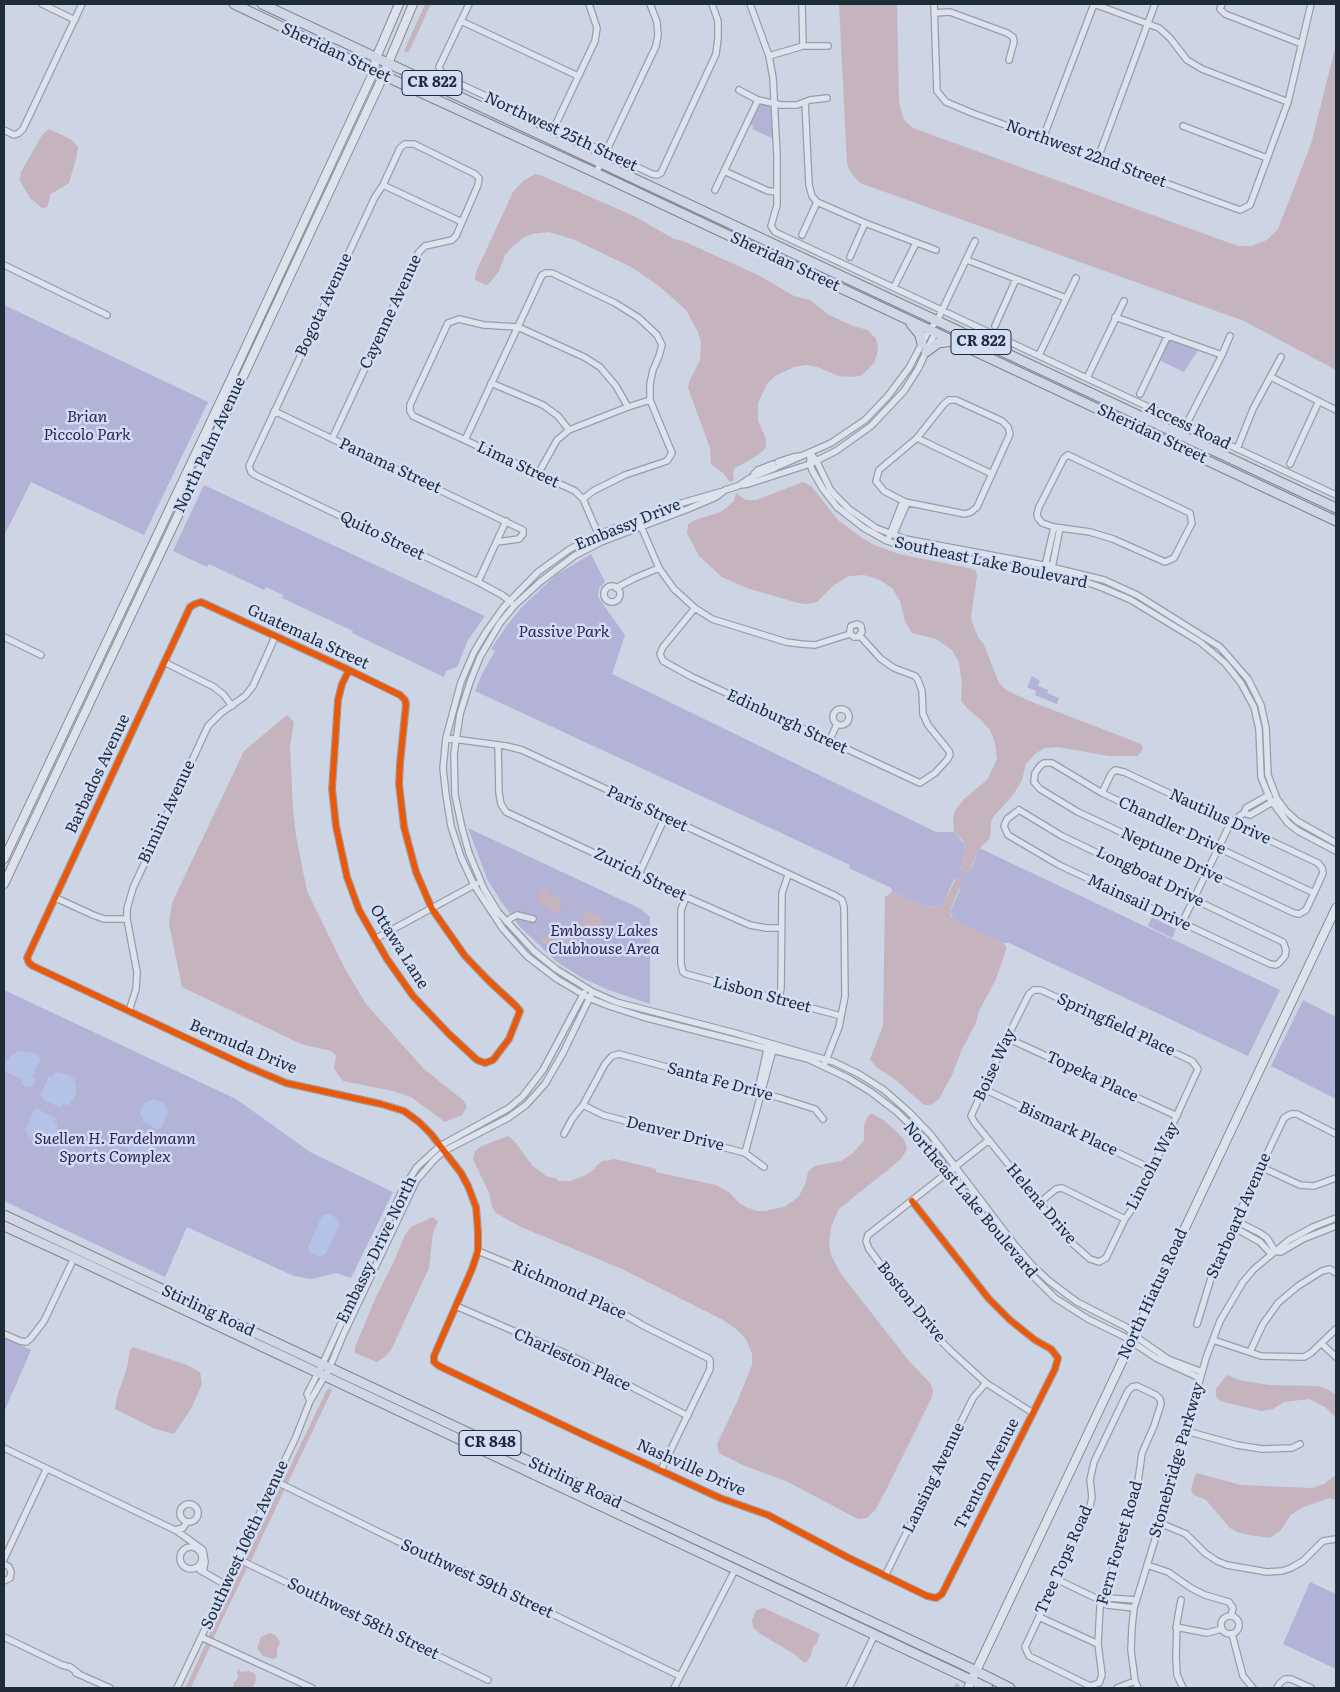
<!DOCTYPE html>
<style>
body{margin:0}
#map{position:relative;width:1340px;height:1692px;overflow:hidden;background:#cdd4e4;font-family:Literata,serif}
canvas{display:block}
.frame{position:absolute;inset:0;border:5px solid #1e2c38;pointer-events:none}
</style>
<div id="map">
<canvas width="1340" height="1692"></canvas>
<div class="frame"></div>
</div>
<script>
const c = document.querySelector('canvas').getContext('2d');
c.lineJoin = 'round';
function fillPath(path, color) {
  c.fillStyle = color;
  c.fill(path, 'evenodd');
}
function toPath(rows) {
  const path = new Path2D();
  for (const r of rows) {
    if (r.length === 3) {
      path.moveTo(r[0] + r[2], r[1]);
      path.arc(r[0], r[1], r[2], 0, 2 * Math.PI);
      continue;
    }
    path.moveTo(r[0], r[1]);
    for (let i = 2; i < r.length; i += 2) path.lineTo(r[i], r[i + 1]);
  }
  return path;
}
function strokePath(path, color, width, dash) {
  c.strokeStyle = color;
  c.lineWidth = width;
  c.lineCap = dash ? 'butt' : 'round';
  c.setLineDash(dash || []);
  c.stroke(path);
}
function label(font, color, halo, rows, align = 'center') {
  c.font = font + ' Literata,serif';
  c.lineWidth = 5;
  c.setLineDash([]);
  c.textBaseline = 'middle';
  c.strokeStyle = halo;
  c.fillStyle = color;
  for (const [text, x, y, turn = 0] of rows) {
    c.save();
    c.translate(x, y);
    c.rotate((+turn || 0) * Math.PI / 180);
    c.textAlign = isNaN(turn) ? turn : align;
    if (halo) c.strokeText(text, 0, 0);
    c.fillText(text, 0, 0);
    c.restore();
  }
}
fillPath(toPath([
 [760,105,768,105,772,109,774,139,752,129,754,126,750,125],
 [4,305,208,402,144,535,31,482,4,536],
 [1172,340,1198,350,1184,372,1159,360,1168,342],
 [204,485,485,616,468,640,457,667,446,671,444,677,352,633,353,631,282,598,283,595,266,587,264,590,209,564,207,567,173,551],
 [591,554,605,582,599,588,598,597,625,635,612,674,936,832,954,832,964,844,965,850,961,870,967,872,973,866,979,848,1280,990,1248,1056,1009,943,1003,943,958,922,954,920,950,911,960,890,955,878,942,905,938,907,924,906,892,892,891,888,849,868,850,865,475,691,483,672,495,651,491,649,508,624,522,607,556,575],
 [1032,676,1040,681,1038,686,1048,690,1047,693,1059,698,1057,704,1035,695,1036,691,1027,687],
 [468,828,641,909,650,917,650,1004,609,990,584,979,557,962,520,927,503,904,488,881],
 [1152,917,1176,929,1172,938,1148,926],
 [4,990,236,1099,310,1152,393,1192,351,1278,336,1273,311,1279,294,1276,187,1227,165,1277,4,1201],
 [1303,1000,1336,1017,1336,1099,1271,1066],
 [4,1337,31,1350,4,1412],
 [1310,1582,1336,1594,1336,1669,1283,1644]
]), '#b3b2d7');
fillPath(toPath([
 [19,1051,33,1052,41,1058,32,1077,36,1079,32,1086,29,1087,21,1084,23,1080,4,1071,6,1063,10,1056],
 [56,1072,67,1074,74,1079,76,1085,76,1095,68,1106,63,1104,61,1108,42,1099,41,1094,49,1076,52,1077],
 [154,1099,163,1102,167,1108,166,1110,169,1111,162,1127,157,1129,142,1121,143,1118,141,1117,140,1112,144,1103],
 [37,1109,56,1118,54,1121,57,1123,57,1132,51,1139,46,1142,41,1142,33,1140,27,1134,28,1131,25,1130,33,1111],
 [139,1130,153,1137,155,1142,148,1157,135,1156,131,1153,127,1147,128,1139],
 [328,1214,337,1218,339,1225,326,1254,319,1257,309,1252,308,1247,321,1218,324,1215]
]), '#b4c2e7');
fillPath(toPath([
 [839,4,897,4,899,103,904,120,913,128,1238,246,1251,246,1267,240,1278,229,1311,144,1336,45,1336,370,1244,321,860,183,851,173,847,164],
 [49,129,72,140,78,147,76,159,69,183,51,194,47,207,42,208,30,198,20,181,21,172,42,135],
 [535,174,540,175,634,216,674,239,683,241,758,275,794,296,810,300,829,315,853,326,868,330,876,339,878,345,877,355,874,363,862,375,855,377,839,376,817,367,806,365,794,367,775,376,767,384,758,403,758,421,766,439,766,446,763,451,753,458,735,468,733,472,734,479,732,482,729,481,724,474,711,464,710,448,688,388,689,382,700,360,701,342,698,332,686,310,659,286,631,267,575,240,549,232,532,234,523,238,512,247,505,255,499,271,489,284,486,285,475,280,476,272,513,192,523,181],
 [803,482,811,486,838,520,862,538,874,545,899,554,972,569,976,571,977,576,971,617,972,622,978,637,984,645,999,683,1006,690,1027,700,1141,744,1143,748,1138,756,1109,756,1057,747,1045,748,1036,753,1026,764,1022,780,1013,795,993,817,991,822,990,838,979,849,970,871,967,872,962,871,961,864,965,847,962,840,954,832,953,818,955,811,964,799,987,780,997,759,995,743,990,730,981,720,967,708,961,701,962,684,959,662,952,650,936,639,912,633,905,621,900,601,892,588,880,580,864,575,849,576,835,584,817,602,806,604,798,603,747,588,722,577,699,556,687,533,688,524,695,520,721,512,734,501,736,493,746,500,756,500],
 [287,715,294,722,290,746,293,809,296,836,307,891,345,969,366,1004,424,1069,464,1101,467,1107,462,1115,445,1122,411,1097,393,1091,343,1081,334,1069,336,1055,331,1051,301,1044,182,987,169,924,172,903,244,751],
 [957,877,961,877,963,880,950,910,951,916,958,922,1003,943,1006,946,1006,950,996,979,979,1011,976,1023,962,1049,952,1075,939,1099,930,1105,924,1105,897,1081,876,1067,870,1059,883,1026,885,897,892,892,924,906,938,907,942,905],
 [541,889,550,890,549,896,558,897,561,903,559,914,549,912,550,908,542,906,538,900],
 [589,910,602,918,603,923,596,936,593,937,582,935,573,939,568,942,564,952,561,953,546,946,542,941,542,937,544,935,564,938,571,936,578,930,586,912],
 [871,1113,885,1121,898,1133,904,1140,907,1147,906,1151,900,1160,839,1209,831,1227,829,1244,831,1255,841,1274,909,1361,930,1383,933,1390,932,1397,888,1486,876,1509,867,1518,858,1519,786,1481,745,1466,719,1453,717,1444,737,1402,752,1365,752,1354,746,1339,736,1329,723,1320,622,1269,521,1227,496,1213,492,1207,489,1193,473,1159,475,1151,480,1147,508,1136,514,1141,533,1166,546,1176,557,1179,557,1181,570,1181,584,1176,595,1169,596,1166,604,1160,605,1161,613,1159,620,1160,656,1169,656,1172,716,1185,729,1192,739,1203,746,1207,757,1211,765,1211,784,1207,793,1201,799,1196,806,1182,808,1172,814,1166,841,1161,853,1153,864,1140,864,1126,868,1116],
 [433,1217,438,1222,433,1233,429,1268,391,1350,386,1356,377,1362,355,1353,355,1347,376,1297,394,1261,405,1235,411,1227],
 [133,1347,187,1365,200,1372,202,1384,192,1407,174,1434,153,1428,115,1409,117,1397,127,1368,130,1350],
 [1227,1375,1239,1380,1268,1385,1318,1386,1327,1389,1336,1395,1336,1418,1325,1407,1309,1399,1284,1402,1273,1409,1261,1411,1220,1401,1216,1396,1216,1389],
 [1196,1473,1241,1485,1312,1488,1324,1484,1336,1475,1336,1500,1329,1498,1301,1508,1291,1515,1280,1531,1270,1538,1249,1535,1237,1532,1230,1528,1206,1500,1194,1495,1191,1490],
 [764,1608,820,1634,817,1643,813,1647,810,1658,805,1663,794,1654,762,1635,753,1628,752,1620,756,1610],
 [270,1633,275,1635,280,1642,277,1650,277,1657,274,1659,263,1656,257,1648,261,1637],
 [238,1669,241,1672,249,1671,255,1674,256,1679,253,1688,233,1688,234,1683,238,1677,237,1672]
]), '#c5b3be');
strokePath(toPath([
 [407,50,428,4],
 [286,1481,329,1391],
 [249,1559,282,1489],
 [211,1637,245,1567],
 [188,1688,208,1645],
 [956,1688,957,1686]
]), '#c5b3be', 5);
const street = toPath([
 [42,4,75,20],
 [469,4,439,67,443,76,652,174,657,175,661,173,716,54,718,38,718,21,712,4],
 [750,4,769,56,773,78,777,156,777,205,771,226,775,232,1336,495],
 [802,4,803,46],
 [934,4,937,91,946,102,972,113,1240,210,1250,205,1288,102,1311,4],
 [1094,4,1159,28,1170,38,1187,60,1202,69,1288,102],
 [1222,4,1220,9,1225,14,1302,44],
 [934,13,950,12,1007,33,1013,37,1014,42,1009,60],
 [461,21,578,76],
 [769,56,803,46,828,46],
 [739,90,758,100,781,105,797,105,810,100,827,98],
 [805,102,809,185,812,196,817,202,865,223,936,250],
 [1183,126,1267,158],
 [554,128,595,41,597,28,589,4],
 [4,130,14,135,19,133,23,129,82,4],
 [1043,138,1094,4],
 [1098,158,1155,4],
 [724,171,768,191,777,192],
 [596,173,656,46,658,35,657,22,650,4],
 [383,185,462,222],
 [715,190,758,100],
 [802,235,817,202],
 [850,257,865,223],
 [967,260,1066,298],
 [4,265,107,315],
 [894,287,916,243],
 [1115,317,1222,355],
 [995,326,1016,279],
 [1039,355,1076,278],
 [1271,377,1336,410],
 [1087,378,1124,301],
 [491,383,543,405,558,416,569,430],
 [1140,394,1168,335],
 [949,400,956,400,1002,421,1008,427,1010,434,977,507,971,512,965,514,905,502,884,491,876,481,879,470,917,438,944,404,949,400],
 [274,411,523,530,523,534,519,539,497,542],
 [1186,425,1222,355,1230,336],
 [917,438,992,474],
 [332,439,419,252,425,246,452,240,456,236,478,185,479,178,475,174,414,144,405,144,400,148,383,185,375,197,249,466,251,472,255,475,478,582,502,595,511,602],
 [465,440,542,275,546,273,552,273,615,303,639,318,657,335,662,345,659,356,653,370,650,384,650,400,672,453,667,461,625,475,593,491,583,499],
 [1237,449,1253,409,1281,357],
 [810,453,810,464,812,470,823,489,837,507,864,528,887,541,909,548,1080,580,1103,588,1131,600,1200,642,1225,663,1241,683,1254,707,1259,729,1261,777,1270,799,1288,823,1298,831,1336,851],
 [810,453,816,460,830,489,836,496,849,509,876,528,905,539,1038,564,1104,580,1137,595,1220,647,1248,679,1261,705,1266,728,1268,775,1277,799,1286,811,1297,821,1336,843],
 [1068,455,1190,513,1192,523,1174,558,1165,562,1113,539,1090,532,1054,527,1042,523,1038,518,1037,514,1039,507,1064,458,1068,455],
 [778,462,793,457,801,456],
 [1290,464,1319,401],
 [779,466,831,443,865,420,888,396,909,368,929,330,937,321,975,241],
 [775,468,750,478,738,486,725,490,716,497,688,509,601,542,574,556,540,582,515,605,500,623,480,657,470,682,460,714,454,754,455,795,462,828,469,853,484,889,498,912,534,951,556,969,593,992,616,1002,735,1033,834,1062,859,1074,884,1090,909,1112,931,1135,1014,1244,1032,1265,1049,1281,1077,1302,1126,1327,1142,1341,1168,1359,1202,1372],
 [538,474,557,440,569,430,628,407,650,400],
 [754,474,758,470,773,464],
 [741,485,748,484,810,464,836,451,871,426,904,391,918,369,936,331],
 [720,492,682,503,667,509,599,534,570,549,538,572,503,608,486,632,474,652,461,682,446,738,443,768,446,795,451,826,461,857,474,885,503,929,527,956,557,979,589,998,609,1006,643,1017,808,1059,848,1078,871,1092,897,1112,925,1139,955,1181,1020,1263,1055,1298,1088,1319,1123,1336,1156,1358,1200,1378],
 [640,524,659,568,674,589,695,608,712,619,786,642,801,644,815,645,850,634,854,637,858,637,862,632,861,626,857,624,851,626,850,630,850,634],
 [890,534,895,531,907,503],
 [889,537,903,501],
 [600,538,583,499,575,491,413,416,410,411,410,405,448,323,459,319,484,325,518,327,584,357,600,367,616,386,628,407],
 [1049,567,1046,562,1054,527],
 [1048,568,1053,563,1060,528],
 [478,582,506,521],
 [612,594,8],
 [616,588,635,578,659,568],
 [695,608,663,647,660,654,663,661,692,677,920,783,935,773,947,760,950,755,949,751,928,725,923,714,922,691,918,680,915,676,894,668,881,659,860,636],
 [4,637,41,655],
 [164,662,214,687,224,695,232,706],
 [349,670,342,684,338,700,332,789,336,826,347,877,359,910,387,959,413,996,449,1034,477,1060,485,1063,493,1060,509,1039,520,1011,516,1006,488,980,465,956,432,909,416,872,404,827,399,784,400,764,406,704,405,700,400,695,349,670,201,602,195,604,190,607,27,958,29,963,33,966,246,1066,286,1083,381,1104,404,1111,419,1122,431,1134,461,1173,468,1186,476,1207,478,1232,478,1251,472,1269,434,1356,434,1362,439,1366,590,1438,720,1498,768,1515,847,1557,927,1596,936,1598,942,1594,1055,1369,1058,1358,1051,1349,1035,1340,1010,1320,989,1299,912,1201],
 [841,717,8],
 [446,738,506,746,522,750,836,896,842,900,844,907,845,996,839,1027,825,1063],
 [829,742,837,724],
 [498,745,499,793,501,804,506,812,639,874,686,897,750,925,766,928,781,928],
 [1102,793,1111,774,1115,770,1124,772,1318,863,1322,868,1323,873,1314,893,1306,910,1299,914,1294,913,1078,812,1040,789,1034,782,1035,773,1040,766,1044,763,1052,763,1102,793,1314,893],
 [1019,810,1062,836,1283,942,1286,950,1285,956,1279,963,1276,965,1270,964,1059,865,1008,835,1004,826,1007,819,1019,810],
 [1244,813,1250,815,1274,801],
 [639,874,665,817],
 [686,897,681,910,681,964,683,972,686,974,841,1016],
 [56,898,93,915,104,919,127,919],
 [507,922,511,918,517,915,533,919],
 [1182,923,1231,822,1244,813,1246,808,1269,795],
 [375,939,476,884],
 [1034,990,1041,990,1192,1061,1198,1069,1137,1202,1125,1219,1106,1258,1099,1262,1090,1259,1072,1243,975,1123,971,1116,1007,1038,1029,994,1034,990],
 [779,999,781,988,782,893,788,875],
 [129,1011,136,989,137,972,127,919,127,909,133,888,208,726,221,713,245,696,253,686,275,637],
 [1007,1038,1177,1116],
 [984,1089,1152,1169],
 [761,1094,759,1086,768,1045],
 [583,1105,603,1115,745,1153,764,1167],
 [564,1134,572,1119,583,1105,605,1064,612,1056,619,1054,780,1098,815,1109,823,1119],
 [989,1140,868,1235,866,1241,869,1249,928,1328,952,1352,986,1383,1033,1413],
 [745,1153,774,1046],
 [1261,1167,1300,1185,1314,1186,1336,1178],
 [1039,1203,1056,1189,1062,1188,1125,1219],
 [1238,1222,1260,1233,1267,1238,1275,1251],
 [1235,1228,1260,1242,1271,1254],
 [478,1251,608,1305,644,1326,708,1358,710,1360,710,1369,661,1470],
 [1275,1251,1281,1252,1303,1239,1336,1226],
 [456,1306,576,1358,688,1416],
 [1197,1324,1212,1275,1238,1222,1241,1209,1284,1118,1291,1114,1297,1114,1336,1134],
 [4,1334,20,1341,26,1342,31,1338,44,1321,74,1258],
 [1213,1340,1261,1356,1304,1357,1311,1353,1336,1329],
 [1321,1343,1336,1357],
 [1250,1352,1263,1324,1278,1303,1298,1286,1322,1271,1330,1269,1336,1273],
 [1137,1386,1156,1395,1160,1399,1161,1404,1154,1426,1142,1453,1138,1482,1109,1583,1100,1607,1098,1644,1102,1675,1099,1683,1090,1686,1029,1656,1025,1647,1089,1511,1092,1497,1090,1480,1094,1462,1128,1391,1132,1387,1137,1386],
 [310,1401,307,1394,322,1365,401,1193,410,1178,417,1167,440,1146,509,1108,523,1096,543,1070,584,993],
 [1186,1431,1237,1445,1262,1449,1292,1448,1300,1444],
 [4,1448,177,1531,203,1550,205,1562,203,1572],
 [275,1481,395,1540,468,1573,680,1676],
 [189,1513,9],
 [1160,1523,1186,1534,1205,1553,1217,1561,1227,1565,1267,1572,1282,1571,1291,1568,1303,1561,1323,1541,1336,1539],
 [177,1531,178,1529,183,1528,187,1522],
 [191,1558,11],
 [4,1559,46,1470],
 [238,1559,488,1680],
 [4,1564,9,1567,11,1572,10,1578,4,1581],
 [1147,1565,1168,1572,1191,1588,1205,1595,1229,1602,1233,1608,1231,1616],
 [200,1570,226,1585],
 [885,1576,973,1398,986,1383],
 [1056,1579,1102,1601,1107,1605,1134,1608],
 [1181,1600,1177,1622,1176,1657,1177,1675,1183,1688],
 [1102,1601,1109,1598,1136,1600],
 [1230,1625,9],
 [1039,1617,1098,1644],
 [1176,1627,1207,1633,1222,1629],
 [1232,1634,1243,1676,1253,1688],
 [4,1637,62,1665,70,1667,78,1673],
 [201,1637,312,1688],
 [76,1673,110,1688],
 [177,1688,295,1439,310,1401,329,1369,344,1333,416,1181,434,1160,444,1151,508,1118,526,1105,545,1084,563,1053,591,995],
 [674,1688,736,1568],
 [849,1688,875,1634],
 [1117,1688,1135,1681],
 [1138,1688,1135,1681,1131,1650,1132,1627,1134,1608,1160,1523,1206,1358,1220,1321,1243,1282,1254,1269,1289,1240,1313,1227,1336,1218],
 [1277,1688,1280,1683,1285,1679,1291,1679,1311,1688]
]);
const secondary = toPath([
 [4,859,232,377,374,71,376,58,399,4],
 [4,884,200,469,379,85,413,4],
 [968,1688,1336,908]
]);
const primary = toPath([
 [234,4,374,71,596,173,1336,521],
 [262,4,1336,508],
 [911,324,920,335,922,344],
 [926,352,938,343,953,341],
 [4,1215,968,1667,1010,1688],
 [4,1226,74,1258,988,1688]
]);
strokePath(street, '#969eaa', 8);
strokePath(secondary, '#868e99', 10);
strokePath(primary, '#7d848f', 11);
strokePath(street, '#dee2ec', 5.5);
strokePath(secondary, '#dee2ec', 8);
strokePath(primary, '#d0d6e4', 9);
strokePath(toPath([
 [349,670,342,684,338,700,332,789,336,826,347,877,359,910,387,959,413,996,449,1034,477,1060,485,1063,493,1060,509,1039,520,1011,516,1006,488,980,465,956,432,909,416,872,404,827,399,784,400,764,406,704,405,700,400,695,349,670,201,602,195,604,190,607,27,958,29,963,33,966,246,1066,286,1083,381,1104,404,1111,419,1122,431,1134,461,1173,468,1186,476,1207,478,1232,478,1251,472,1269,434,1356,434,1362,439,1366,590,1438,720,1498,768,1515,847,1557,927,1596,936,1598,942,1594,1055,1369,1058,1358,1051,1349,1035,1340,1010,1320,989,1299,912,1201]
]), '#e8590c', 6);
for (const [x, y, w] of [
 [432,83,60],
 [981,342,60],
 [490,1443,62]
]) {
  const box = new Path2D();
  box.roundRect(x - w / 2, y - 12.5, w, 25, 4);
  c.fillStyle = '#d3ddf6';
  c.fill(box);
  strokePath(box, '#1e2c38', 1);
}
label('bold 15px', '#1e2c38', null, [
 ["CR 822",432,83],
 ["CR 822",981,342],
 ["CR 848",490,1443]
]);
label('16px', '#1e2c38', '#d3ddf6', [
 ["Sheridan Street",336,53,25],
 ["Northwest 25th Street",561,132,25],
 ["Northwest 22nd Street",1086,154,20],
 ["Sheridan Street",785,262,25],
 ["Bogota Avenue",324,305,-65],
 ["Cayenne Avenue",391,312,-65],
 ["Access Road",1188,426,25],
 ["Sheridan Street",1152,434,25],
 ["North Palm Avenue",210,445,-65],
 ["Lima Street",518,465,25],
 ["Panama Street",390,466,25],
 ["Embassy Drive",628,525,-22],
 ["Quito Street",382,536,26],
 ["Southeast Lake Boulevard",991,563,12],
 ["Guatemala Street",308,637,25],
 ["Edinburgh Street",787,722,25],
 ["Barbados Avenue",98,774,-65],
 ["Paris Street",647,809,25],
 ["Bimini Avenue",167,812,-65],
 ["Nautilus Drive",1220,817,25],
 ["Chandler Drive",1172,826,25],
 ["Neptune Drive",1172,856,25],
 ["Zurich Street",640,875,26],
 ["Longboat Drive",1150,877,26],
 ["Mainsail Drive",1139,903,25],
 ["Ottawa Lane",399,947,58],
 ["Lisbon Street",762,995,15],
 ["Springfield Place",1116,1025,25],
 ["Bermuda Drive",243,1047,23],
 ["Boise Way",995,1065,-65],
 ["Topeka Place",1092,1077,25],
 ["Santa Fe Drive",720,1082,15],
 ["Bismark Place",1068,1129,25],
 ["Denver Drive",675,1134,14],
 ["Lincoln Way",1153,1166,-63],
 ["Northeast Lake Boulevard",970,1200,50],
 ["Helena Drive",1041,1204,50],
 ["Starboard Avenue",1239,1216,-66],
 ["Embassy Drive North",377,1250,-64],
 ["Richmond Place",569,1290,24],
 ["North Hiatus Road",1153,1294,-65],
 ["Boston Drive",911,1302,51],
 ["Stirling Road",208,1311,25],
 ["Charleston Place",572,1360,25],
 ["Stonebridge Parkway",1177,1460,-74],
 ["Nashville Drive",691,1468,24],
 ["Trenton Avenue",987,1474,-63],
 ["Lansing Avenue",934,1478,-64],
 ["Stirling Road",575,1483,25],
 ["Fern Forest Road",1120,1543,-74],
 ["Southwest 106th Avenue",245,1545,-65],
 ["Tree Tops Road",1064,1560,-66],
 ["Southwest 59th Street",477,1579,25],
 ["Southwest 58th Street",363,1619,26]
]);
label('italic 16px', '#302455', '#d3ddf6', [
 ["Brian",87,417],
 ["Piccolo Park",87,435],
 ["Passive Park",564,632],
 ["Embassy Lakes",604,931],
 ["Clubhouse Area",604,949],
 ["Suellen H. Fardelmann",115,1139],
 ["Sports Complex",115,1157]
]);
</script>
